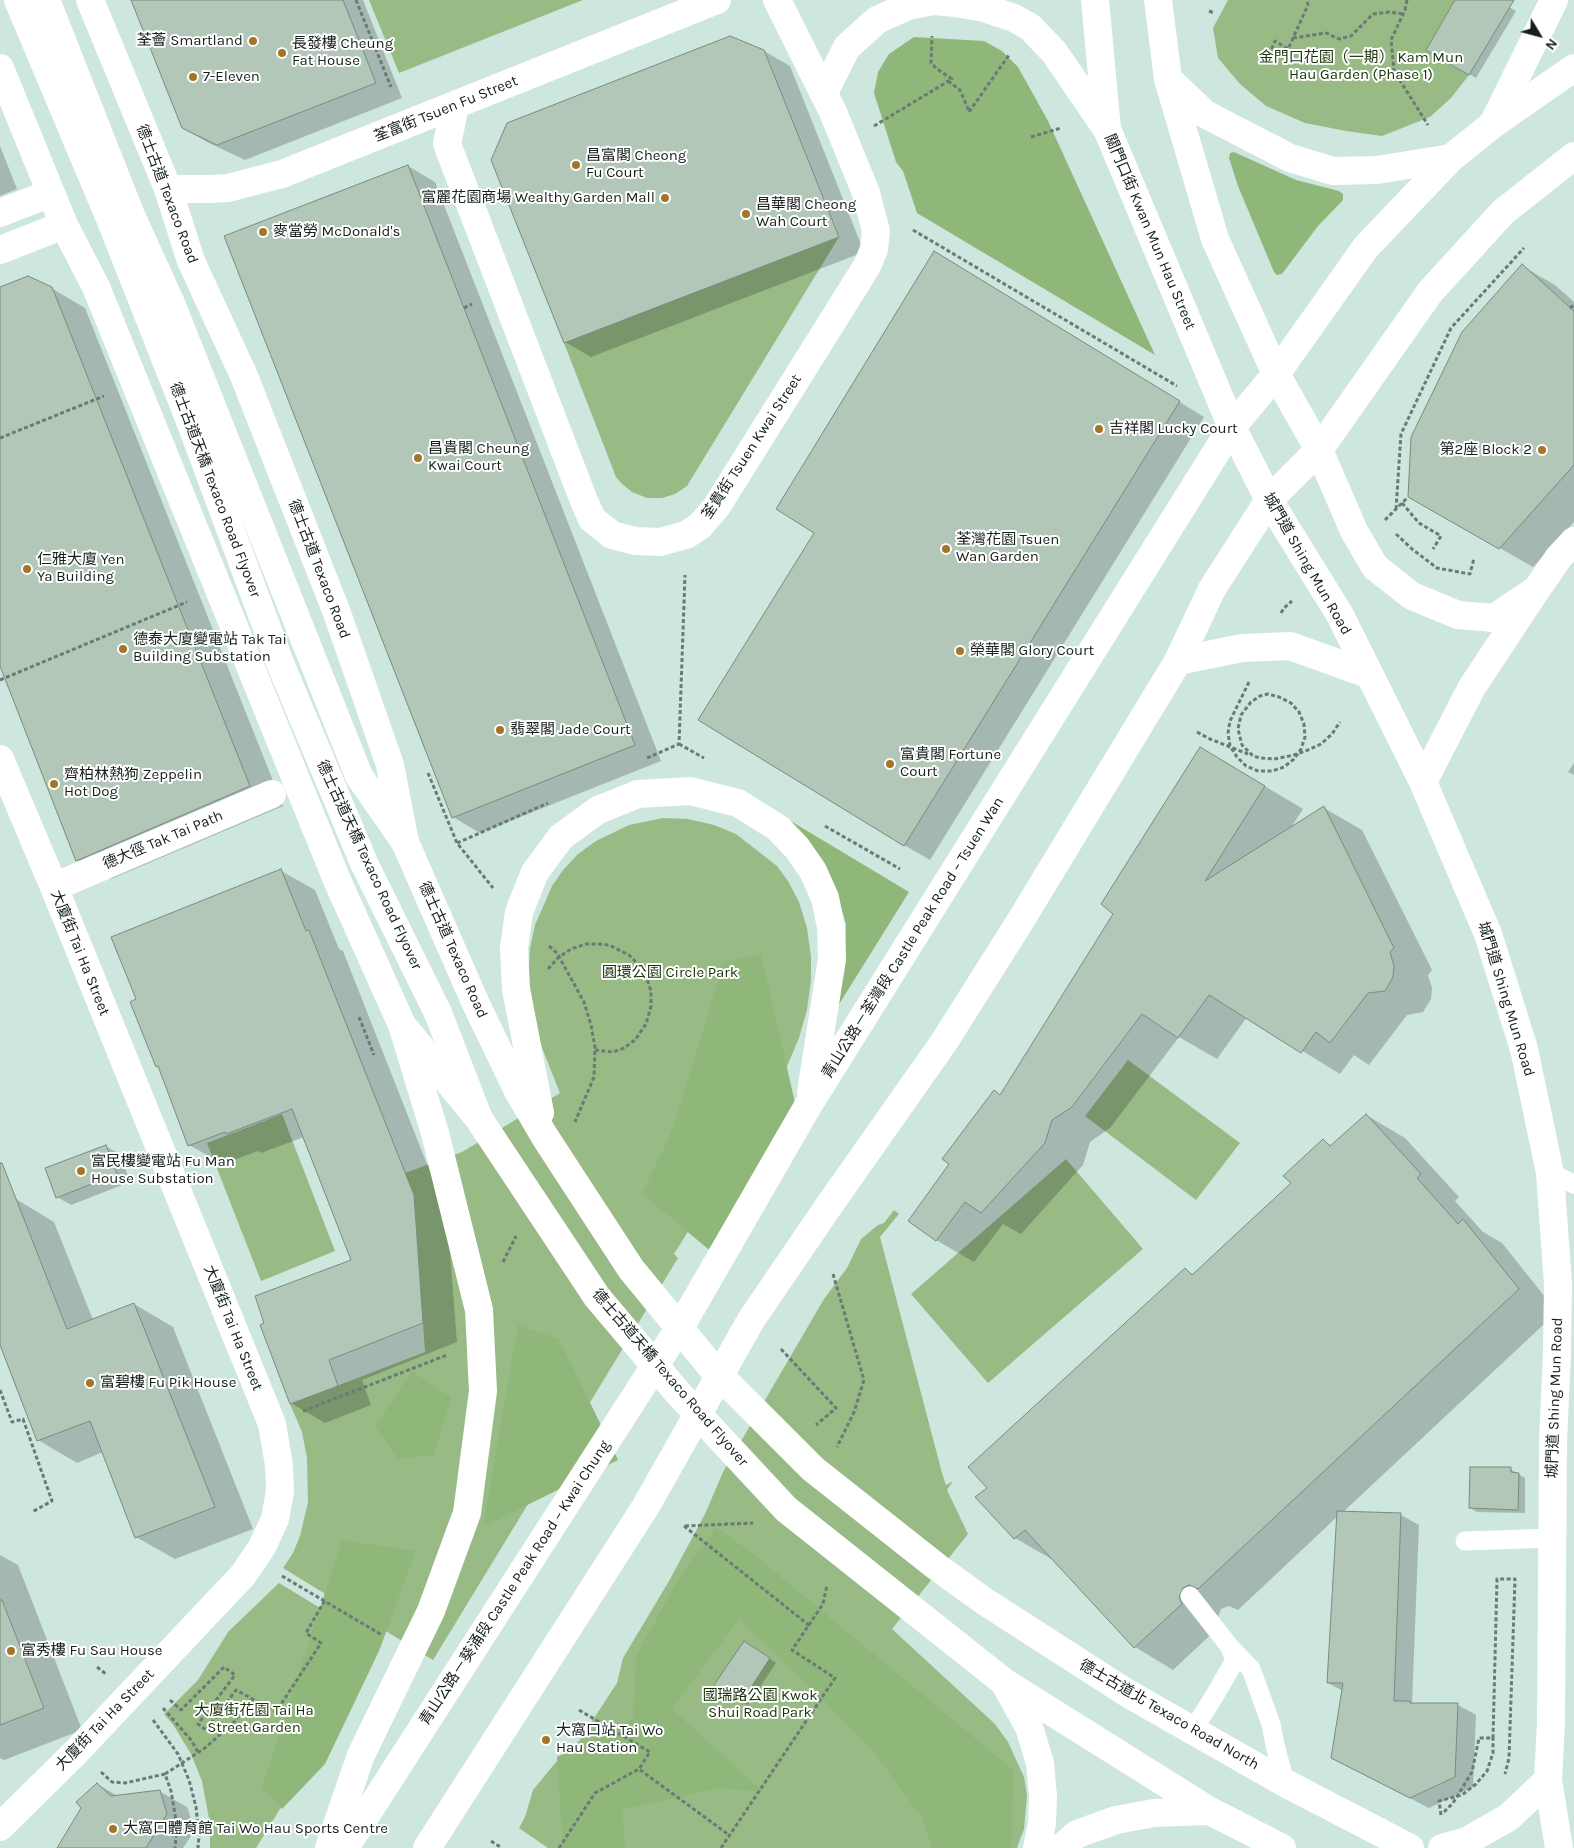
<!DOCTYPE html>
<meta charset="utf-8">
<style>
body{margin:0}
#map{position:relative;width:1574px;height:1848px;overflow:hidden;background:#cde6de;font-family:Karla,sans-serif}
canvas{display:block}
.north{position:absolute;left:1514px;top:10px;width:50px;height:50px;-webkit-text-stroke:4px #fff;paint-order:stroke;rotate:127deg;font-size:14px;font-weight:700;line-height:20px;text-align:center;color:#161f1c}
.north::after{content:'';display:block;margin:auto;width:18px;height:22px;background:#161f1c;clip-path:polygon(50% 0,100% 100%,50% 72%,0 100%)}
</style>
<div id="map">
<canvas width="1574" height="1848"></canvas>
<div class="north">N</div>
</div>
<script>
const c = document.querySelector('canvas').getContext('2d');
c.lineJoin = 'round';
function fillPath(path, color) {
  c.fillStyle = color;
  c.fill(path, 'evenodd');
}
function toPath(rows) {
  const path = new Path2D();
  for (const r of rows) {
    path.moveTo(r[0], r[1]);
    for (let i = 2; i < r.length; i += 2) path.lineTo(r[i], r[i + 1]);
  }
  return path;
}
function strokePath(path, color, width, dash) {
  c.strokeStyle = color;
  c.lineWidth = width;
  c.lineCap = dash ? 'butt' : 'round';
  c.setLineDash(dash || []);
  c.stroke(path);
}
function label(font, color, halo, rows, align = 'center') {
  c.font = font + ' Karla,"Noto Sans TC",sans-serif';
  c.lineWidth = 4;
  c.setLineDash([]);
  c.textBaseline = 'middle';
  c.strokeStyle = halo;
  c.fillStyle = color;
  for (const [text, x, y, turn = 0] of rows) {
    c.save();
    c.translate(x, y);
    c.rotate((+turn || 0) * Math.PI / 180);
    c.textAlign = isNaN(turn) ? turn : align;
    if (halo) c.strokeText(text, 0, 0);
    c.fillText(text, 0, 0);
    c.restore();
  }
}
fillPath(toPath([
 [369,0,583,0,399,73],
 [1228,0,1455,0,1426,50,1469,75,1451,98,1430,117,1382,136,1346,131,1305,123,1266,106,1240,84,1218,58,1213,28],
 [839,237,687,486,675,494,662,498,647,498,632,492,622,484,616,477,564,343],
 [663,818,688,819,714,825,736,834,777,866,788,881,799,902,807,928,811,957,811,980,807,1010,799,1038,782,1078,769,1102,674,1254,678,1258,433,1660,283,1568,293,1553,300,1536,308,1502,307,1458,302,1432,290,1404,425,1352,414,1195,405,1173,462,1152,560,1093,542,1048,532,1014,528,979,530,948,535,925,552,886,563,870,578,854,596,841,629,825],
 [1128,1060,1240,1143,1196,1200,1085,1116],
 [282,1114,335,1251,261,1281,207,1143],
 [1066,1159,1143,1249,988,1383,911,1294],
 [894,1210,899,1214,880,1237,942,1473,946,1485,953,1481,947,1490,968,1534,892,1629,995,1724,1008,1742,1024,1777,1027,1795,1024,1829,1017,1848,548,1848,519,1828,525,1817,533,1790,556,1762,579,1741,617,1683,623,1658,669,1581,705,1514,723,1472,824,1299,847,1268,861,1239,878,1225,884,1223],
 [279,1583,358,1631,334,1721,256,1848,210,1848,210,1824,202,1781,191,1754,174,1726,164,1714,198,1680,228,1632]
]), '#98bb86');
fillPath(toPath([
 [914,37,984,41,1002,51,1018,67,1048,121,1155,355,917,213,903,171,896,162,874,93,878,72,889,54],
 [1234,152,1296,180,1339,191,1343,194,1343,200,1318,226,1282,274,1277,275,1274,272,1238,186,1229,158,1230,153],
 [789,820,909,892,838,1006,845,963,846,924,836,891,821,858],
 [761,954,798,1116,713,1253,642,1194,673,1128,724,962],
 [518,1325,559,1339,618,1460,483,1527],
 [412,1371,451,1397,434,1455,398,1459,375,1426],
 [716,1527,751,1552,1013,1770,1012,1839,1010,1848,932,1848,922,1818,870,1747,739,1619,672,1709,763,1792,719,1788,622,1810,625,1848,563,1848,557,1757,633,1719,636,1656,679,1578],
 [342,1540,416,1551,379,1651,325,1764,282,1809,262,1788]
]), '#90b77a');
fillPath(toPath([
 [132,0,363,0,402,98,245,160,209,143,182,128],
 [1457,0,1497,0,1516,11,1476,78,1427,50],
 [764,51,790,66,864,252,591,357,565,342],
 [0,146,17,189,0,196],
 [408,166,435,182,661,761,480,833,453,817],
 [1522,266,1555,285,1574,302,1574,522,1533,567,1409,496],
 [960,268,1204,417,930,860,904,845,816,533],
 [0,288,51,288,85,308,283,806,111,879,77,860,0,663],
 [1574,763,1574,775,1568,772],
 [1238,770,1303,809,1290,829,1324,808,1362,830,1432,970,1428,975,1432,988,1431,999,1423,1012,1407,1015,1369,1065,1354,1055,1340,1074,1247,1017,1217,1059,1179,1037,1110,1128,1090,1142,1083,1165,1021,1234,1003,1224,974,1262,936,1240,951,1164,994,1091,1001,1095],
 [281,871,315,890,339,949,343,951,447,1215,457,1342,362,1380,371,1405,325,1423,291,1403,352,1261,304,1137,261,1153,258,1151,223,1164,189,1145,160,1068,157,1066,137,1000],
 [1366,1115,1405,1138,1459,1197,1455,1201,1483,1232,1502,1243,1557,1312,1342,1513,1401,1515,1419,1525,1412,1704,1458,1705,1476,1715,1473,1787,1429,1808,1351,1768,1343,1691,1328,1683,1338,1516,1238,1610,1229,1606,1221,1609,1217,1620,1220,1626,1173,1670,1135,1647,1053,1560,1015,1538,989,1488,1185,1269,1194,1275,1293,1183,1323,1141,1332,1146],
 [105,1146,120,1154,130,1182,71,1205,57,1197],
 [16,1199,54,1222,93,1320,134,1304,173,1327,253,1529,175,1559,136,1537,103,1452,77,1463,38,1440,0,1342,0,1205],
 [1510,1469,1525,1478,1525,1513,1477,1512,1470,1508],
 [0,1555,18,1565,82,1730,4,1760,0,1758],
 [751,1646,776,1663,748,1705,741,1702],
 [97,1784,118,1796,159,1791,187,1807,195,1830,183,1848,59,1848]
]), '#0003');
const building = toPath([
 [131,0,343,0,376,83,217,145,182,128,131,0],
 [1455,0,1514,0,1469,75,1426,50,1455,0],
 [730,36,764,50,839,237,564,343,491,160,507,123,730,36],
 [408,165,635,745,452,818,224,236,408,165],
 [934,251,1180,401,904,846,698,720,814,533,776,509,934,251],
 [1522,264,1574,311,1574,465,1499,549,1408,497,1411,437,1462,332,1522,264],
 [28,276,52,287,250,786,76,861,0,666,0,287,28,276],
 [1200,747,1265,786,1205,881,1324,806,1394,948,1390,952,1394,966,1393,977,1385,991,1368,993,1330,1043,1316,1032,1301,1053,1209,995,1178,1038,1142,1014,1072,1107,1052,1120,1045,1143,981,1213,965,1202,936,1241,908,1221,949,1164,942,1159,994,1090,1000,1095,1113,914,1101,904,1200,747],
 [281,869,306,931,309,930,414,1195,423,1323,329,1360,338,1386,290,1404,260,1325,264,1323,255,1296,351,1260,292,1109,226,1134,225,1132,188,1146,158,1066,156,1067,130,1002,136,999,111,937,281,869],
 [1366,1114,1421,1174,1417,1178,1458,1224,1463,1219,1519,1289,1198,1589,1189,1585,1183,1588,1179,1597,1182,1604,1134,1648,1025,1530,1014,1539,975,1497,987,1488,968,1467,1185,1268,1192,1275,1291,1183,1283,1176,1323,1139,1330,1146,1366,1114],
 [106,1145,117,1174,56,1198,45,1168,106,1145],
 [0,1163,2,1163,67,1329,134,1303,215,1507,135,1538,90,1421,37,1441,0,1345,0,1163],
 [1470,1467,1511,1467,1511,1472,1519,1473,1518,1510,1469,1508,1470,1467],
 [1337,1511,1401,1513,1394,1701,1410,1701,1410,1703,1458,1703,1455,1777,1410,1798,1331,1758,1343,1683,1327,1683,1337,1511],
 [0,1600,2,1600,44,1708,0,1725,0,1600],
 [744,1641,770,1658,741,1703,714,1685,744,1641],
 [97,1783,111,1796,160,1790,167,1814,146,1848,57,1848,81,1808,76,1802,97,1783]
]);
fillPath(building, '#b3c7b9');
strokePath(building, '#788b7e', 1);
strokePath(toPath([
 [356,0,391,87],
 [1407,0,1405,10,1391,40,1394,71,1428,125],
 [1209,11,1214,13],
 [1293,38,1326,33,1339,39,1351,36,1373,14,1389,12,1403,14],
 [1269,55,1275,41,1288,49,1308,5,1307,0],
 [948,81,960,90,969,111],
 [969,112,1009,55],
 [874,126,952,79,937,69,931,63,932,36],
 [1031,137,1061,128],
 [913,230,1177,386],
 [464,308,472,304],
 [1570,308,1574,305],
 [0,438,104,396],
 [1402,503,1419,523,1441,536,1433,549],
 [1396,509,1401,434,1451,328,1524,248],
 [1385,520,1408,497],
 [1396,534,1412,549,1437,568,1470,574,1474,558],
 [1281,613,1284,608,1292,601],
 [0,680,187,602],
 [1249,682,1230,721,1228,733,1230,746,1237,757,1246,766,1258,771,1272,771,1284,767,1294,759,1301,749,1305,737,1304,724,1299,712,1291,703,1279,697,1268,694,1260,696,1251,702,1241,715,1238,729,1242,745,1253,756,1260,758,1274,759,1294,755,1308,750,1321,744,1332,734,1340,722],
 [1197,732,1210,739,1248,754],
 [679,744,704,758],
 [647,758,679,744,685,575],
 [428,773,457,843,493,888],
 [825,826,900,869],
 [457,843,548,803],
 [549,946,557,953,584,1002,591,1025,595,1047,594,1077,575,1122],
 [548,969,558,958,571,949,586,944,598,944,609,945,629,955,639,965,646,976,651,991,651,1006,646,1024,635,1040,624,1048,613,1052,595,1050],
 [359,1017,374,1055],
 [503,1262,516,1236],
 [833,1274,864,1380,854,1412,837,1447],
 [781,1349,836,1408,816,1425],
 [0,1390,12,1422,23,1419,52,1501,32,1512],
 [303,1411,447,1355],
 [684,1526,810,1626],
 [685,1526,753,1523],
 [282,1576,382,1635],
 [97,1667,106,1674],
 [170,1700,181,1710,224,1667,235,1675,198,1724,206,1730,236,1690,276,1712,321,1643,306,1633,325,1600],
 [163,1708,191,1740,198,1752],
 [579,1710,650,1752,639,1769],
 [153,1720,178,1754,189,1780,196,1807,199,1835,198,1848],
 [101,1772,112,1782,125,1783,165,1774,171,1791,177,1826,175,1848],
 [165,1774,205,1748,235,1721,252,1698],
 [1444,1812,1453,1803,1472,1772,1479,1738,1493,1738,1497,1579,1515,1579,1509,1758,1505,1774],
 [1441,1815,1439,1801,1462,1795,1476,1784,1487,1771,1493,1753,1493,1738],
 [491,1841,502,1848],
 [559,1848,595,1793,639,1769,729,1835],
 [721,1848,835,1678,792,1650,823,1604,827,1585]
]), '#6a7a75', 3, [4, 2.5]);
strokePath(toPath([
 [1550,1173,1574,1184],
 [1465,1541,1553,1538],
 [1190,1596,1230,1647,1251,1669,1271,1724,1275,1745,1285,1783],
 [1193,1730,1215,1695,1235,1660,1230,1647]
]), '#fff', 19);
strokePath(toPath([
 [455,106,447,144,584,501,592,519,612,535,635,541,660,542,686,535,700,526,717,506,867,266,874,249,876,231,866,193,833,112,777,0],
 [0,759,54,887,272,1424,279,1465,280,1491,275,1519,262,1547,243,1575,77,1751,0,1827],
 [54,887,272,794]
]), '#fff', 28);
strokePath(toPath([
 [90,0,168,189,191,261,244,376,337,613,390,765,405,842],
 [1095,0,1107,129,1232,427,1269,500,1340,615,1423,782,1488,934,1524,1049,1550,1173,1558,1284,1557,1353,1553,1442,1551,1722,1548,1780,1559,1848],
 [1158,0,1168,79,1215,239,1276,374,1319,450,1354,531,1375,567,1412,596,1458,615,1494,618,1537,589],
 [0,68,64,225,96,287,337,880,402,1025,475,1114],
 [824,93,847,47,877,20,908,6,933,1,956,3,984,8,1014,18,1030,27,1054,52,1106,128],
 [168,189,210,189,228,188,282,174,717,0],
 [0,213,51,193],
 [0,250,64,225],
 [1423,782,1472,687,1537,589,1559,557,1574,541],
 [1004,1682,1029,1727,1040,1763,1043,1796,1042,1823,1037,1848],
 [1061,1848,1077,1834,1116,1820,1154,1813,1210,1811],
 [1442,1848,1467,1841,1509,1817,1548,1780]
]), '#fff', 28);
strokePath(toPath([
 [18,0,111,221,190,421,280,663,364,863,438,1013,479,1119,597,1297,678,1393,786,1509,1004,1682,1210,1811,1282,1848],
 [46,0,130,213,170,301,359,776,405,842,476,1004,518,1091,545,1137,631,1269,713,1369,813,1469,937,1567,984,1601,1127,1693,1285,1783,1410,1848],
 [1168,79,1205,114,1290,158,1333,171,1377,170,1451,158],
 [1494,122,1554,0],
 [1178,661,1242,648,1290,646,1368,674],
 [540,1113,516,989,514,948,519,912,535,872,561,837,598,810,638,794,690,791,738,803,778,828,797,848,813,871,825,898,831,927,832,959,811,1092],
 [329,1848,361,1755,431,1611,467,1513,483,1391,479,1310,435,1133,402,1025],
 [345,1848,685,1319,809,1104,1232,427,1276,374,1366,247,1451,158,1492,125,1574,68],
 [427,1848,646,1506,751,1320,828,1207,944,1042,1021,920,1178,661,1212,589,1269,500,1319,450,1430,292,1503,212,1574,156]
]), '#fff', 28);
for (const [x, y, r, color] of [
 [253,41,5,"#a47528"],
 [282,53,5,"#a47528"],
 [193,77,5,"#a47528"],
 [576,165,5,"#a47528"],
 [665,198,5,"#a47528"],
 [746,214,5,"#a47528"],
 [263,232,5,"#a47528"],
 [1099,429,5,"#a47528"],
 [1542,450,5,"#a47528"],
 [418,458,5,"#a47528"],
 [946,549,5,"#a47528"],
 [27,569,5,"#a47528"],
 [123,649,5,"#a47528"],
 [960,651,5,"#a47528"],
 [500,730,5,"#a47528"],
 [890,764,5,"#a47528"],
 [54,784,5,"#a47528"],
 [81,1171,5,"#a47528"],
 [90,1383,5,"#a47528"],
 [11,1651,5,"#a47528"],
 [546,1740,5,"#a47528"],
 [113,1829,5,"#a47528"]
]) {
  const dot = new Path2D();
  dot.arc(x, y, r, 0, 2 * Math.PI);
  c.fillStyle = color;
  c.fill(dot);
  strokePath(dot, '#fff', 2);
}
label('15px', '#161f1c', '#fff', [
 ["荃薈 Smartland",243,41,"right"],
 ["長發樓 Cheung",292,44],
 ["Fat House",292,61],
 ["7-Eleven",203,77],
 ["昌富閣 Cheong",586,156],
 ["Fu Court",586,173],
 ["富麗花園商場 Wealthy Garden Mall",655,198,"right"],
 ["昌華閣 Cheong",756,205],
 ["Wah Court",756,222],
 ["麥當勞 McDonald's",273,232],
 ["吉祥閣 Lucky Court",1109,429],
 ["昌貴閣 Cheung",428,449],
 ["Kwai Court",428,466],
 ["第2座 Block 2",1532,450,"right"],
 ["荃灣花園 Tsuen",956,540],
 ["Wan Garden",956,557],
 ["仁雅大廈 Yen",37,560],
 ["Ya Building",37,577],
 ["德泰大廈變電站 Tak Tai",133,640],
 ["Building Substation",133,657],
 ["榮華閣 Glory Court",970,651],
 ["翡翠閣 Jade Court",510,730],
 ["富貴閣 Fortune",900,755],
 ["Court",900,772],
 ["齊柏林熱狗 Zeppelin",64,775],
 ["Hot Dog",64,792],
 ["富民樓變電站 Fu Man",91,1162],
 ["House Substation",91,1179],
 ["富碧樓 Fu Pik House",100,1383],
 ["富秀樓 Fu Sau House",21,1651],
 ["大窩口站 Tai Wo",556,1731],
 ["Hau Station",556,1748],
 ["大窩口體育館 Tai Wo Hau Sports Centre",123,1829]
], 'left');
label('15px', '#193206', '#fff', [
 ["金門口花園（一期） Kam Mun",1361,58],
 ["Hau Garden (Phase 1)",1361,75],
 ["圓環公園 Circle Park",670,973],
 ["國瑞路公園 Kwok",760,1696],
 ["Shui Road Park",760,1713],
 ["大廈街花園 Tai Ha",254,1711],
 ["Street Garden",254,1728]
]);
label('15px', '#161f1c', '#fff', [
 ["荃富街 Tsuen Fu Street",446,109,-22],
 ["德士古道 Texaco Road",167,194,69],
 ["關門口街 Kwan Mun Hau Street",1150,232,67],
 ["荃貴街 Tsuen Kwai Street",752,447,-57],
 ["德士古道天橋 Texaco Road Flyover",215,490,69],
 ["城門道 Shing Mun Road",1307,564,60],
 ["德士古道 Texaco Road",319,569,69],
 ["德大徑 Tak Tai Path",163,840,-23],
 ["德士古道天橋 Texaco Road Flyover",369,865,65],
 ["青山公路－荃灣段 Castle Peak Road – Tsuen Wan",913,938,-58],
 ["德士古道 Texaco Road",453,950,66],
 ["大廈街 Tai Ha Street",80,953,68],
 ["城門道 Shing Mun Road",1506,999,73],
 ["大廈街 Tai Ha Street",233,1328,68],
 ["德士古道天橋 Texaco Road Flyover",670,1378,49],
 ["城門道 Shing Mun Road",1555,1398,-88],
 ["青山公路－葵涌段 Castle Peak Road – Kwai Chung",515,1583,-57],
 ["德士古道北 Texaco Road North",1169,1715,30],
 ["大廈街 Tai Ha Street",105,1720,-46]
]);
</script>
